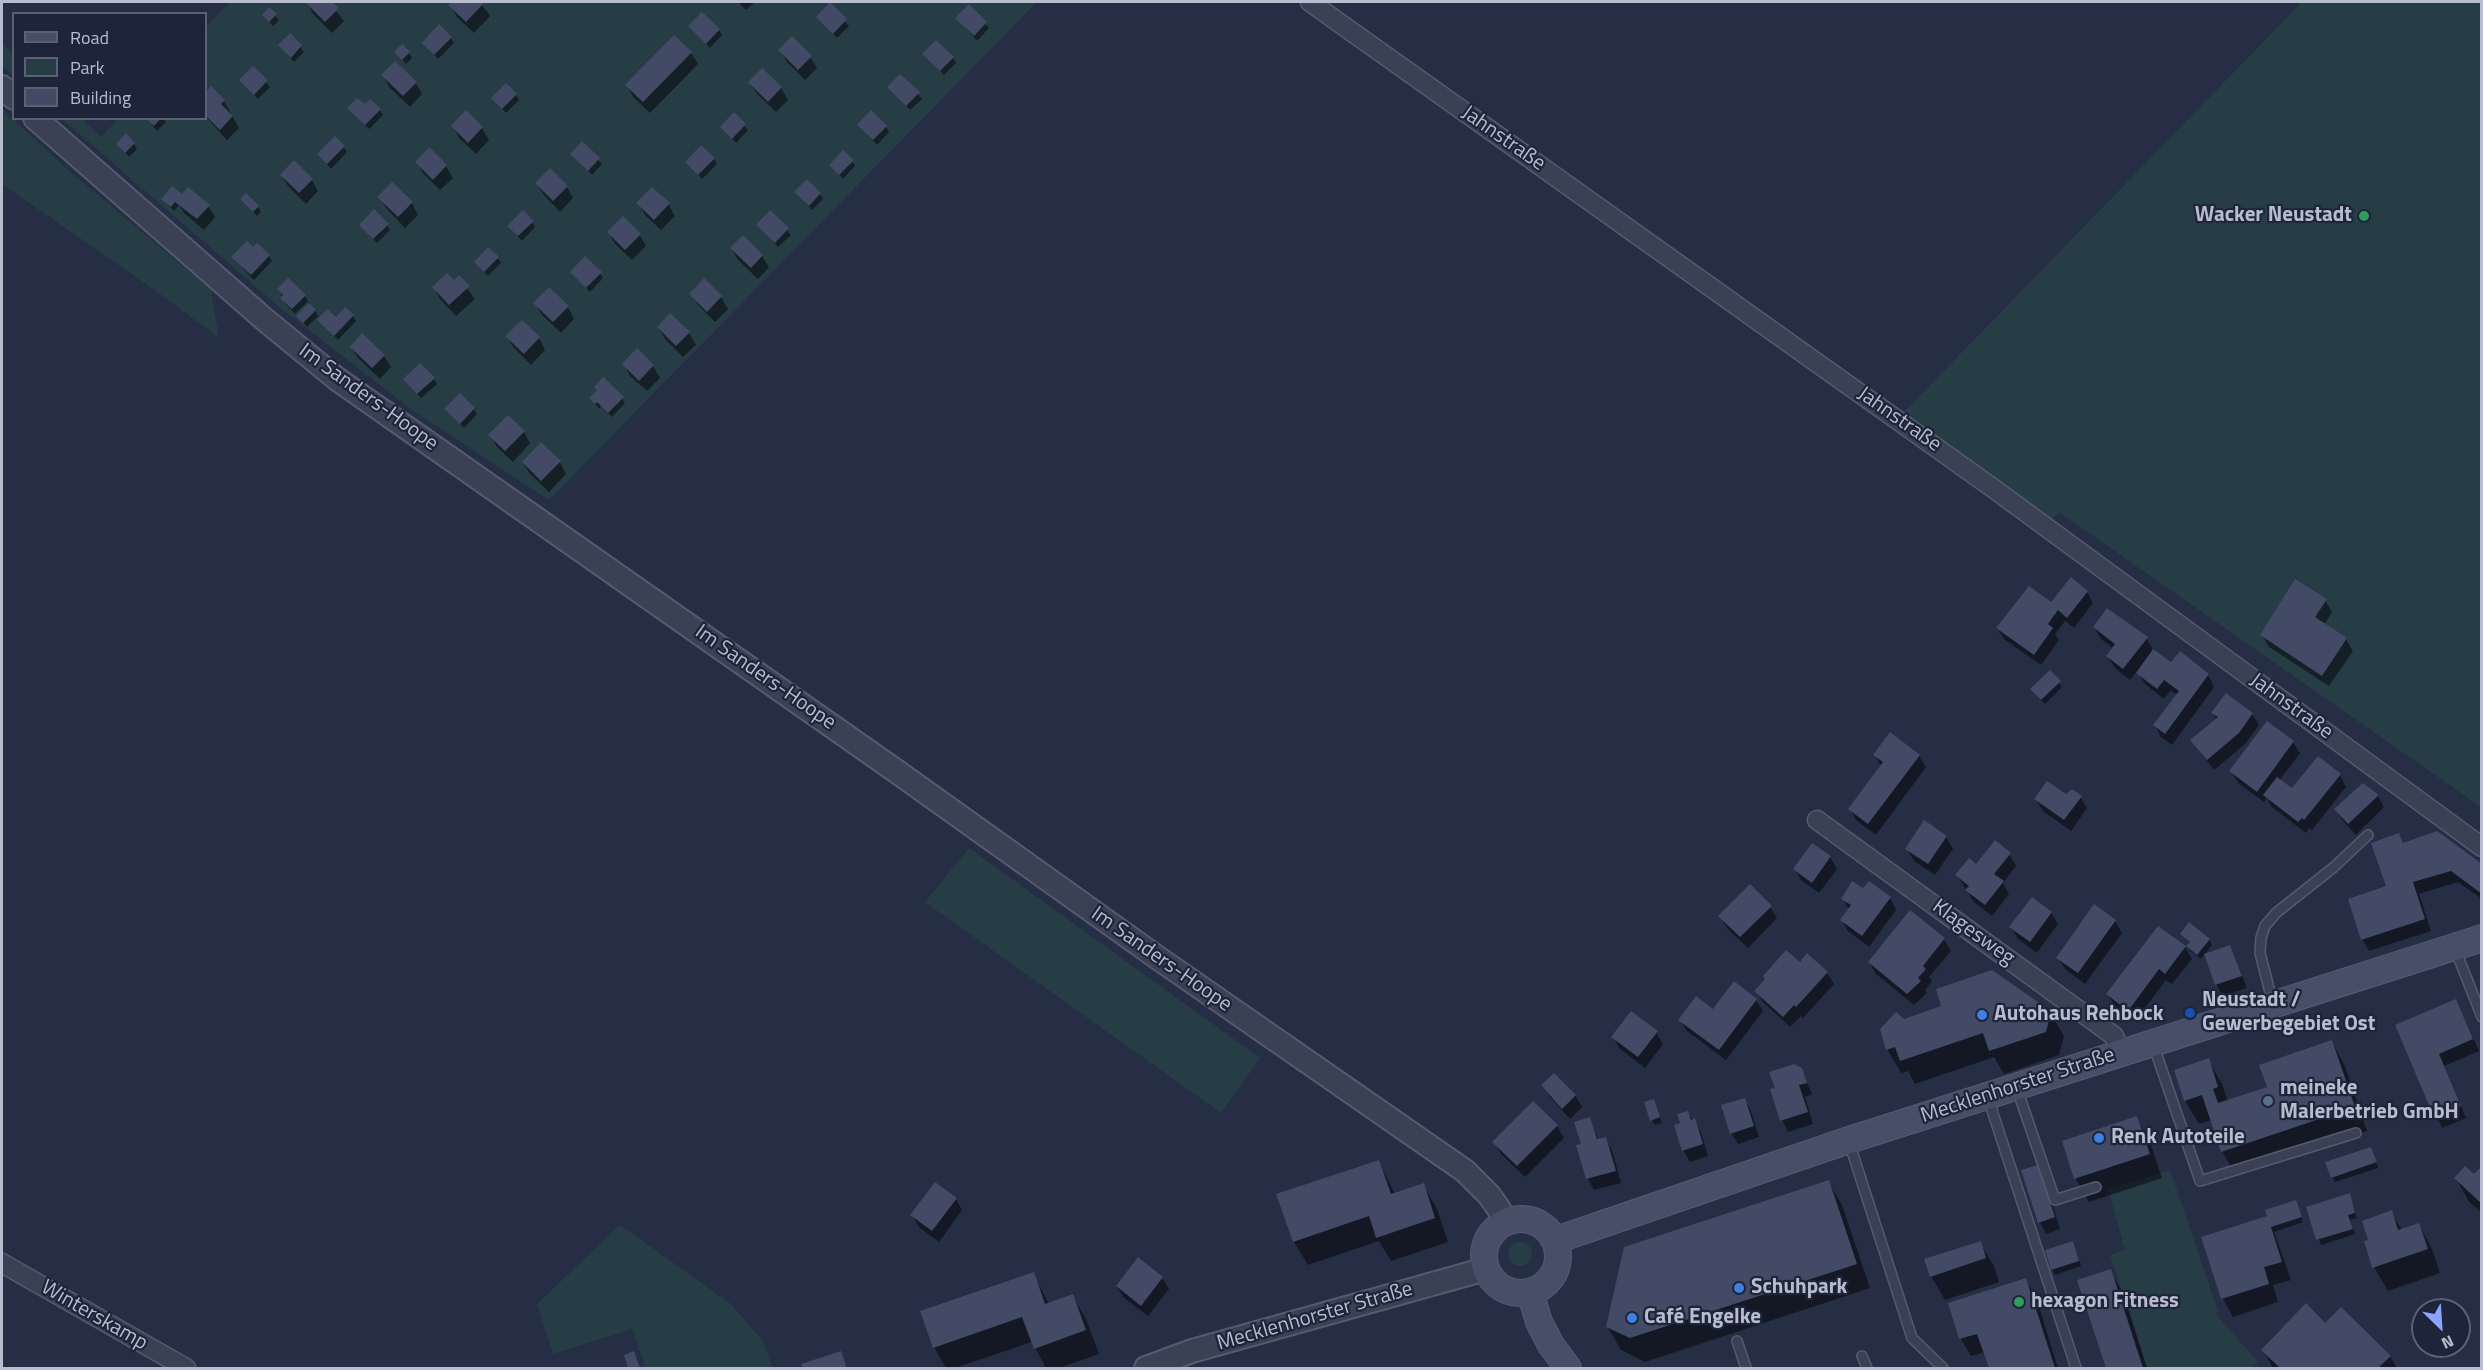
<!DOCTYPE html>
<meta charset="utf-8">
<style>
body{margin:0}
#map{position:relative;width:2483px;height:1370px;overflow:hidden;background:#252e45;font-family:"Titillium Web",sans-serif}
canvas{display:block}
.frame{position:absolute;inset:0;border:3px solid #b7bcce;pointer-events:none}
.legend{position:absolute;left:12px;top:12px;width:195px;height:108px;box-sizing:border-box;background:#1e253a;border:2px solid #5b6175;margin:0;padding:8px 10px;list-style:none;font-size:18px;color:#b7bcce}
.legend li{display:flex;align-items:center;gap:12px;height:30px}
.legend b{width:30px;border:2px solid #5b6175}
.north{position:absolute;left:2411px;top:1298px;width:60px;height:60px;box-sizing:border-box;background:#1e253a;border:2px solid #5b6175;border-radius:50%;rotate:155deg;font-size:16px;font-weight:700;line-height:24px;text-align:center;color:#b7bcce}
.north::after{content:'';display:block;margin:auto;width:21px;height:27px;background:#8ba5ff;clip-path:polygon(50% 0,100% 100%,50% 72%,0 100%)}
</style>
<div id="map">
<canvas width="2483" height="1370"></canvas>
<div class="frame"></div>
<ul class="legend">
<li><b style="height:8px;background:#484e68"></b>Road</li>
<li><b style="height:16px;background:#273d46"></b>Park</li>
<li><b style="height:16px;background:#424a65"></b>Building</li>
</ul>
<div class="north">N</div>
</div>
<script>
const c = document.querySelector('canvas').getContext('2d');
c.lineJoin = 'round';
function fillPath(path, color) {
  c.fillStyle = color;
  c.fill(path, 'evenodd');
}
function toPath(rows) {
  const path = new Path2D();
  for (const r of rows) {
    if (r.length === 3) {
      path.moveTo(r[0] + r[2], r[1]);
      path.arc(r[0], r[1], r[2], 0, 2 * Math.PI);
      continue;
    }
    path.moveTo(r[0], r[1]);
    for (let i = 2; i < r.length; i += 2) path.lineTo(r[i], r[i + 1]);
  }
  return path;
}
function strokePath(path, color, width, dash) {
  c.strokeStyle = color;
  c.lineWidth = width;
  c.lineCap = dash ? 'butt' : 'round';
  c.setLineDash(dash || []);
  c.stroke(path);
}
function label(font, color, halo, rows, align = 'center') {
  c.font = font + ' "Titillium Web",sans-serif';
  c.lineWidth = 4.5;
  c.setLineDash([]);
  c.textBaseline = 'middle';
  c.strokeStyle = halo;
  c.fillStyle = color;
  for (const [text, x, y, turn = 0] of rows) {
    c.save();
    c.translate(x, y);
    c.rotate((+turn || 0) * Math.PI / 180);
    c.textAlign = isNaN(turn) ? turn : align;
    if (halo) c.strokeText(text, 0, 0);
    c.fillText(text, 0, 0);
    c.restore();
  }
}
fillPath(toPath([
 [230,2,1037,2,549,500,412,410,278,306,62,119,82,119,101,137,118,119,206,118,206,27],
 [2302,2,2481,2,2481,807,2059,512,2052,519,1903,413],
 [2,42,13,54,13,76,2,65],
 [2,109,66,168,211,290,219,338,156,291,2,184],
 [969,848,1260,1058,1221,1113,925,902],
 [2170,1170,2218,1311,2216,1314,2258,1362,2251,1368,2147,1368,2110,1255,2125,1250,2108,1189],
 [620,1225,731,1304,762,1340,773,1368,646,1368,632,1329,553,1354,537,1304],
 [1520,1254,12]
]), '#273d46');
fillPath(toPath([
 [307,2,329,2,344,21,332,33,313,14],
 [454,2,480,2,490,16,474,33,457,17,450,5],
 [738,2,755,2,746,10],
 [830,5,849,26,837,38,818,17],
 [969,6,989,28,977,41,957,18],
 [269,9,279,20,273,26,264,15],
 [690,27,719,30,722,35,710,48],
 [290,35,304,52,294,62,280,45],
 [451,38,454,43,438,59,423,43],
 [780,50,810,57,817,68,805,80,787,62],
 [396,52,409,53,412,58,406,64],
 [691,53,698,64,650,113,633,97,627,85],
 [924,54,953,58,956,63,944,75],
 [253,68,270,87,258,99,241,80],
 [762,70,781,88,788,100,776,112,757,94,750,82],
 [383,75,416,83,422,94,410,107,389,87],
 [901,76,922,99,910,110,889,88],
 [211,89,224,101,239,128,227,140,206,117,206,94],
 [516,95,519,100,506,113,493,98],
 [365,106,380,110,383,115,369,129,349,108],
 [466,112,482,128,489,140,476,154,459,138,453,126],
 [734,115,748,130,736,143,722,127],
 [146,118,163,118,166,122,157,131],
 [859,125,886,127,889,132,877,145],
 [582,143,602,164,592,175,572,154],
 [118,144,134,144,137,149,129,157],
 [344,147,347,152,331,169,319,154],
 [714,159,717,164,702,179,687,162],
 [852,161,855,166,843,179,831,165],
 [417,162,446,166,453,178,440,190,423,173],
 [281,175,312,180,318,191,306,204,288,186],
 [537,184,567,187,573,198,560,212,544,195],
 [796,192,820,194,823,199,812,210],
 [181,195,208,206,215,217,204,230,184,213,179,205,174,211,163,199],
 [379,197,412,203,418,215,405,228,386,208],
 [242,199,258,207,261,212,257,216],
 [638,203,668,204,675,216,661,230,645,215],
 [771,213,791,235,778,247,758,225],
 [532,222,535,227,522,241,509,226],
 [387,225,390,230,377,243,361,226],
 [609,233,640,235,646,246,632,260,615,244],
 [743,237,762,256,769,267,758,279,738,260,731,248],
 [269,256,272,261,254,280,233,258],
 [498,258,501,263,488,276,476,262],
 [572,272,600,273,603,278,590,292],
 [459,277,475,299,456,316,440,299,434,287,454,283],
 [704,281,721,297,728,309,715,322,698,305,691,294],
 [549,289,568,307,574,319,561,333,542,315,535,303],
 [279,290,305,296,308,301,295,314,285,303],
 [315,310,318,316,307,327,298,316],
 [353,316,356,321,338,340,319,320],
 [658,327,689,333,696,345,683,357,665,339],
 [507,337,539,338,545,350,531,365,514,348],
 [351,347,384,356,391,367,380,379,358,358],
 [637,351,653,366,660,378,647,391,630,376,624,364],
 [434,379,437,384,421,398,408,384],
 [598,391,622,398,625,403,612,417,601,406,599,409,591,398],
 [446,409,474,409,477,414,464,428],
 [524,432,530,443,513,462,497,447,490,435],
 [560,462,566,474,549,492,530,474,523,463],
 [2087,592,2093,603,2074,628,2065,621,2055,634,2059,640,2041,665,2004,639,1997,628,2051,604],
 [2325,600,2332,612,2324,625,2346,639,2353,651,2329,686,2269,647,2262,635],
 [2094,627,2147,639,2153,650,2171,664,2208,675,2214,687,2172,745,2161,737,2155,725,2177,695,2171,690,2164,699,2145,684,2137,671,2130,680,2115,668,2108,657,2114,649,2101,639],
 [2059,682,2062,687,2045,704,2035,694],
 [2213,713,2252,714,2259,725,2245,744,2214,770,2192,741,2217,720],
 [2293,742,2300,753,2279,781,2292,790,2340,775,2346,787,2312,830,2309,828,2306,833,2272,807,2267,798,2264,802,2238,783,2231,771],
 [1875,755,1919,756,1926,767,1876,835,1856,820,1850,809,1881,767],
 [2066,796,2080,797,2087,808,2071,831,2043,811,2036,800],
 [2378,796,2384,807,2356,835,2343,821,2336,810],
 [1925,823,1946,837,1953,849,1935,875,1914,861,1907,849],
 [2399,835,2404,844,2482,866,2482,899,2458,882,2419,894,2431,931,2369,951,2362,939,2388,887],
 [1812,845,1830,857,1837,869,1819,893,1801,880,1795,869],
 [2009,854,2016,866,2003,883,2009,894,1992,916,1974,902,1957,875],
 [1890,898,1896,910,1869,947,1848,931,1842,920,1849,910,1843,899],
 [1770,907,1777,918,1748,948,1727,928,1720,916],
 [1911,912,1944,939,1951,951,1929,977,1932,981,1925,990,1927,993,1914,1005,1876,974,1869,962],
 [2051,913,2058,924,2037,953,2018,939,2011,927],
 [2115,921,2122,933,2085,984,2065,969,2058,958],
 [2158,928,2185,947,2192,959,2172,984,2166,980,2135,1021,2115,1006,2108,995],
 [2182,934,2209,940,2212,945,2201,959,2188,949,2190,943],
 [2230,946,2247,988,2223,996,2216,984],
 [1800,964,1827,973,1834,984,1803,1018,1801,1016,1790,1027,1763,1002,1756,991],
 [1756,1000,1763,1011,1726,1060,1687,1031,1680,1020],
 [2456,1001,2479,1051,2444,1066,2466,1118,2442,1128,2397,1026],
 [2050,1012,2064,1036,2059,1055,2004,1074,1994,1057,1915,1084,1908,1071,1901,1073,1887,1049,1903,1020],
 [1656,1032,1663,1044,1645,1068,1620,1049,1613,1037],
 [2332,1042,2345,1066,2367,1131,2236,1175,2222,1151,2212,1120,2199,1124,2185,1101,2175,1071,2208,1060,2222,1084,2228,1102,2269,1088],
 [1801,1070,1812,1094,1805,1097,1813,1124,1788,1132,1782,1120,1772,1090],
 [1543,1085,1575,1095,1582,1107,1570,1119,1550,1097],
 [1744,1099,1751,1111,1759,1137,1738,1144,1731,1133],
 [1654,1101,1662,1123,1655,1125,1652,1120],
 [1533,1103,1557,1126,1564,1138,1525,1177,1501,1154,1494,1142],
 [1688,1113,1701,1132,1708,1156,1690,1162,1683,1150,1682,1124],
 [2136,1118,2150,1142,2162,1178,2089,1202,2076,1179,2064,1142],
 [1589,1119,1599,1140,1605,1138,1612,1150,1621,1183,1594,1190,1588,1179,1578,1146,1583,1145],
 [2374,1154,2378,1168,2335,1182,2332,1177],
 [1378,1161,1395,1194,1423,1185,1437,1209,1448,1242,1391,1261,1379,1241,1308,1265,1294,1242],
 [2037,1166,2044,1178,2060,1229,2046,1234,2040,1222],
 [2482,1169,2482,1213,2469,1202,2456,1178,2474,1176],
 [1828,1181,1842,1205,1870,1288,1645,1362,1621,1350,1607,1326],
 [2349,1195,2357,1218,2350,1220,2355,1234,2321,1245,2308,1208],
 [956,1199,962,1210,939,1242,919,1227,912,1215],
 [2298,1207,2303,1222,2274,1232,2291,1280,2273,1285,2278,1302,2233,1317,2223,1299,2203,1238],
 [2391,1212,2402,1230,2419,1225,2432,1249,2440,1273,2388,1291,2374,1267,2370,1241],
 [1980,1243,1994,1266,1999,1282,1945,1300,1931,1276],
 [2075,1248,2081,1266,2055,1275,2052,1269],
 [2110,1271,2124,1295,2147,1368,2107,1368,2079,1281],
 [1033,1274,1049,1304,1072,1295,1086,1319,1099,1354,1059,1368,1046,1368,1032,1342,955,1368,946,1368,934,1347],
 [1162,1278,1169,1289,1148,1316,1124,1298,1117,1287],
 [2025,1279,2036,1297,2058,1368,1990,1368,1985,1352,1971,1356,1961,1339,1949,1304],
 [2325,1325,2390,1356,2397,1368,2273,1368,2263,1350],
 [840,1353,848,1368,804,1368,803,1365]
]), '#0007');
fillPath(toPath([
 [305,2,332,2,339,8,325,22],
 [452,2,482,2,484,3,466,22,448,5],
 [830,2,847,19,833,34,816,17],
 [969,4,987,22,974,36,955,18],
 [269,7,277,14,269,22,262,15],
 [702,12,720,29,706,44,688,26],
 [439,24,452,37,434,55,422,43],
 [290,33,302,45,291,58,278,45],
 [674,35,692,52,643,102,625,85],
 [792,36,812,56,798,70,778,50],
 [936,40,954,57,940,71,922,54],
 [402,44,410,52,402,60,394,52],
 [395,61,417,82,403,96,381,75],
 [253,66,268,80,254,95,239,80],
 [762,68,782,87,768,102,748,82],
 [900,74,920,92,906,106,887,87],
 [506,83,517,94,502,109,491,98],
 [211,86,225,100,221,104,233,116,220,130,206,116,206,92],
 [357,98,365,104,370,99,381,109,365,125,347,108],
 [466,110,483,127,468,143,451,126],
 [871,110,887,126,873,140,857,125],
 [734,112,746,124,732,139,720,127],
 [145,118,161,118,154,126],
 [126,133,135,143,125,153,116,144],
 [335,136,345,146,327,164,317,154],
 [582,141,600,158,588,171,570,154],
 [701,145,715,158,698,175,685,162],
 [429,147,447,165,433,180,415,162],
 [843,150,854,160,839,175,829,165],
 [294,160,313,179,299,193,280,175],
 [550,168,568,186,553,201,535,183],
 [807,179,821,193,809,206,794,192],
 [392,182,413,202,398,217,377,197],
 [172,186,182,194,188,187,210,205,197,219,175,202,171,207,161,199],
 [652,187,670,203,654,220,636,203],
 [246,193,259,206,253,212,240,199],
 [374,209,389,224,373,239,359,225],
 [523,210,534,221,518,236,507,226],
 [770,210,789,228,775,243,756,225],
 [623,216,641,234,625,250,607,232],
 [743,235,763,255,751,268,730,248],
 [247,241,253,247,257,243,270,255,251,275,231,257],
 [488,247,499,257,484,272,474,262],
 [585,256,602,272,586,288,570,272],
 [447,273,454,280,459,275,470,286,449,305,432,287],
 [288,278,306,295,292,309,280,298,283,295,277,289],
 [704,278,722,296,707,312,689,294],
 [549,287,569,306,553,322,533,303],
 [309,303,316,310,303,323,296,316],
 [345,307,354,315,334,336,317,320,327,309,336,317],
 [670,313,690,332,676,346,657,327],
 [522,320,540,337,524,354,505,336],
 [362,333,385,355,372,368,350,347],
 [637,348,654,365,639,381,622,364],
 [420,363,435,378,417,394,403,379],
 [603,377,624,397,608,413,597,402,595,404,589,398,597,390,594,387],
 [460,393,475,408,460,424,444,409],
 [508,415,525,431,505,451,488,435],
 [541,442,561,461,541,481,522,462],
 [2071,577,2088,591,2067,618,2058,610,2048,624,2053,628,2034,655,1996,628,2029,586,2051,602],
 [2295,579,2327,599,2315,617,2347,638,2322,676,2260,635],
 [2107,608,2148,637,2123,669,2106,656,2115,644,2093,627],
 [2153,649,2171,662,2180,651,2209,674,2165,734,2153,725,2179,691,2164,680,2157,689,2136,673],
 [2050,670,2061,681,2041,700,2030,689],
 [2226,693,2253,713,2239,733,2207,760,2190,740,2218,717,2211,713],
 [2267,721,2294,741,2257,792,2229,771],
 [1890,732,1920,755,1868,824,1848,809,1883,762,1873,755],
 [2318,756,2341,774,2304,820,2302,818,2298,822,2263,795,2277,777,2292,788],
 [2047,781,2066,794,2072,789,2082,796,2064,820,2034,799],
 [2363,783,2379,795,2348,824,2334,809],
 [1924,820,1947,836,1928,864,1905,849],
 [2437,831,2482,864,2482,894,2451,871,2413,882,2425,919,2361,940,2348,899,2386,886,2371,843,2399,833,2403,843],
 [1995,840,2011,853,1994,874,2004,881,1985,905,1965,890,1969,886,1955,875,1969,858,1976,864],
 [1812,843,1831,856,1812,883,1793,869],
 [1852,881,1863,888,1869,881,1891,897,1862,936,1840,920,1851,905,1841,899],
 [1750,884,1772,906,1740,937,1718,916],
 [2032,897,2052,912,2030,942,2009,927],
 [2094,904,2116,920,2078,973,2056,958],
 [1910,910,1945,938,1923,966,1926,969,1918,978,1921,981,1907,994,1868,962],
 [2189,922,2210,939,2197,955,2186,946,2190,942,2180,934],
 [2158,926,2186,946,2165,974,2159,969,2128,1011,2106,994],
 [2230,945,2242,976,2215,985,2204,954],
 [1786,950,1800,962,1807,953,1828,972,1796,1007,1794,1005,1783,1017,1754,991,1765,979,1763,976],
 [1992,970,2051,1011,2046,1032,1989,1051,1983,1033,1900,1061,1895,1047,1886,1050,1880,1029,1896,1012,1904,1019,1941,1006,1936,989],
 [1734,981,1757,999,1719,1050,1678,1020,1696,996,1713,1009],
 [2456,999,2473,1039,2439,1054,2461,1106,2434,1117,2395,1025],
 [1631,1011,1658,1031,1638,1057,1611,1037],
 [2332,1040,2355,1107,2221,1152,2202,1095,2184,1101,2174,1070,2209,1058,2218,1087,2213,1089,2218,1103,2267,1087,2259,1065],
 [1794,1064,1802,1068,1807,1083,1799,1085,1808,1112,1780,1121,1770,1089,1775,1088,1769,1072],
 [1554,1073,1576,1095,1562,1109,1541,1085],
 [1745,1098,1754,1126,1730,1134,1721,1105],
 [1654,1099,1660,1117,1650,1121,1644,1102],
 [1533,1101,1558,1125,1517,1166,1492,1142],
 [1688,1111,1691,1120,1695,1118,1703,1144,1682,1151,1674,1125,1680,1123,1677,1114],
 [2137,1116,2150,1154,2074,1179,2062,1141],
 [1590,1117,1597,1139,1606,1137,1616,1171,1586,1179,1576,1145,1581,1144,1574,1122],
 [2371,1147,2377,1162,2331,1178,2325,1162],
 [1379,1160,1391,1194,1424,1183,1435,1218,1376,1238,1369,1216,1293,1242,1276,1194],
 [2038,1165,2055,1217,2038,1223,2021,1170],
 [2465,1166,2474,1174,2482,1166,2482,1204,2454,1178],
 [1829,1180,1857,1264,1630,1338,1606,1327,1624,1247],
 [935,1182,957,1198,932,1231,910,1215],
 [2350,1193,2355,1213,2348,1215,2353,1229,2316,1240,2306,1207],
 [2296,1200,2302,1217,2271,1227,2282,1262,2264,1267,2269,1284,2221,1299,2201,1237,2267,1216,2265,1210],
 [2392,1210,2398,1230,2419,1223,2428,1249,2372,1268,2364,1241,2368,1240,2362,1221],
 [1981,1241,1986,1258,1930,1277,1924,1259],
 [2073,1241,2079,1261,2051,1270,2045,1250],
 [1138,1257,1163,1277,1141,1306,1116,1286],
 [2111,1269,2143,1368,2106,1368,2077,1280],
 [1034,1272,1045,1304,1073,1294,1086,1330,1034,1349,1022,1317,933,1348,920,1311],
 [2026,1278,2055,1368,1989,1368,1977,1334,1959,1339,1948,1303],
 [2306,1303,2325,1323,2341,1307,2391,1356,2378,1368,2280,1368,2261,1350],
 [634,1351,640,1368,628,1368,624,1355],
 [841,1351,847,1368,802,1368,801,1364]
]), '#424a65');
const service = toPath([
 [2455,949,2482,1017],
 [2273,1004,2260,953,2261,938,2265,926,2276,913,2334,867,2368,835],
 [2153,1044,2200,1181,2356,1133],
 [2017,1089,2055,1200,2096,1187],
 [1988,1098,2076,1368],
 [1849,1142,1912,1338,1943,1368],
 [1737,1341,1746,1368],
 [1862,1356,1867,1368]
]);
const minor = toPath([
 [1310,2,1990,486,2482,847],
 [1817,820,2114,1036,2121,1053],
 [2,1263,186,1368]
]);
const tertiary = toPath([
 [2,87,14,98],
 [35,118,264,319,337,379,896,771,1158,958,1465,1171,1489,1195,1499,1209,1504,1222],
 [1146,1368,1192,1351,1486,1269]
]);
const secondary = toPath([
 [1521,1256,37],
 [1556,1240,1849,1140,2482,938],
 [1530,1292,1539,1322,1551,1345,1568,1368]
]);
strokePath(service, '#555b6f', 12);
strokePath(minor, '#555b6f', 21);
strokePath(tertiary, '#555b6f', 26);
strokePath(secondary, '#555b6f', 28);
strokePath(service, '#3a4154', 9);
strokePath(minor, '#3a4154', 18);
strokePath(tertiary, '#3a4154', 22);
strokePath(secondary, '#484e68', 26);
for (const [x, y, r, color] of [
 [2364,216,6,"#2e9e5b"],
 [2190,1013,6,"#1a4fb4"],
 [1982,1015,6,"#3f7fe0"],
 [2268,1101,6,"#5c6f8a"],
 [2099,1138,6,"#3f7fe0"],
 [1739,1288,6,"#3f7fe0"],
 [2019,1302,6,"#2e9e5b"],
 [1632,1318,6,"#3f7fe0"]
]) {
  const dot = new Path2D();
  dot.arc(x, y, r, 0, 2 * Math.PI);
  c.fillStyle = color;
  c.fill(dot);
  strokePath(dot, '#1e253a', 2);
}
label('21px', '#b7bcce', '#1e253a', [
 ["Jahnstraße",1503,139,35],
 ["Im Sanders-Hoope",368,398,36],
 ["Jahnstraße",1899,420,35],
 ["Im Sanders-Hoope",765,678,35],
 ["Jahnstraße",2291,707,36],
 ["Klagesweg",1973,933,36],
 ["Im Sanders-Hoope",1161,960,35],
 ["Mecklenhorster Straße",2018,1086,-18],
 ["Winterskamp",94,1316,30],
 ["Mecklenhorster Straße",1315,1317,-16]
]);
label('bold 21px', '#b7bcce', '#1e253a', [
 ["Wacker Neustadt",2352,216,"right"],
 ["Neustadt /",2202,1001],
 ["Gewerbegebiet Ost",2202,1025],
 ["Autohaus Rehbock",1994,1015],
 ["meineke",2280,1089],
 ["Malerbetrieb GmbH",2280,1113],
 ["Renk Autoteile",2111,1138],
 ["Schuhpark",1751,1288],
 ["hexagon Fitness",2031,1302],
 ["Café Engelke",1644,1318]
], 'left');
</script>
